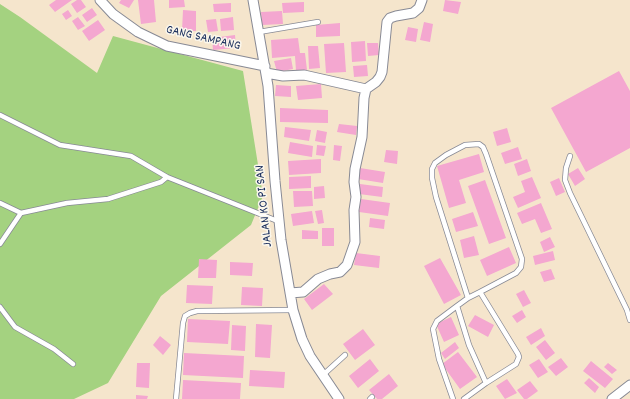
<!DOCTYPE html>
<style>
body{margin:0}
canvas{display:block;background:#f5e5cc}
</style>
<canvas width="630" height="399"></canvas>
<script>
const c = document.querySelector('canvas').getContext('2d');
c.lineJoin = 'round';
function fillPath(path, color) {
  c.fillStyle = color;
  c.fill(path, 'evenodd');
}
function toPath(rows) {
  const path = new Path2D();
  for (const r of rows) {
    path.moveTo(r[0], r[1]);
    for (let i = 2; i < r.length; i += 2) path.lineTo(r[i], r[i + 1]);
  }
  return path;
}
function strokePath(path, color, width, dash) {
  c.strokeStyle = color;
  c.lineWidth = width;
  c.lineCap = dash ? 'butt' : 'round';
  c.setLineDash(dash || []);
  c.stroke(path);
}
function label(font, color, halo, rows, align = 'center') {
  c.font = font + ' Dekko,sans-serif';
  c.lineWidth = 3;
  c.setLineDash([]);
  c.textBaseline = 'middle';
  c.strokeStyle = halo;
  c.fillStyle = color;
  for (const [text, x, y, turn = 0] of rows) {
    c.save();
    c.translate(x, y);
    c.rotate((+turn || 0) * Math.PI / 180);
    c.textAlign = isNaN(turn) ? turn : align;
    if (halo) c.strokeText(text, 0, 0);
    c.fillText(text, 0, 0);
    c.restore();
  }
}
fillPath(toPath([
 [0,4,20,17,97,73,113,36,243,71,263,196,251,225,161,296,108,383,74,399,0,399]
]), '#a4d280');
fillPath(toPath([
 [56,0,72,0,55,12,49,5],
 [77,0,81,0,86,7,77,13,71,4],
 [121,0,134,0,129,8,119,3],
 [138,0,154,0,156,22,141,24],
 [169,0,184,0,185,7,169,8],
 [445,0,461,2,458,14,443,11],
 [304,2,304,12,283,13,282,3],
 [231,3,231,12,214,12,213,4],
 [92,8,97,15,87,22,82,15],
 [68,10,72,16,66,20,62,14],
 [183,10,196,11,196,31,182,31],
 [282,11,283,24,262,25,261,12],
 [78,17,85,26,78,30,72,21],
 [233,17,234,30,221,31,220,19],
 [216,19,218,31,208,32,206,20],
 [98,20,105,30,89,41,82,31],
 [424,22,433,24,430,42,420,40],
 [340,23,340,36,316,37,316,25],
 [408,27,418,29,416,42,405,40],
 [235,35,236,48,213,50,212,38],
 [298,38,300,53,305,53,307,70,296,71,295,56,272,58,271,40],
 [365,41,366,61,352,62,351,42],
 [344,43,346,72,326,73,324,44],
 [367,43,378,43,379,55,368,56],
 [308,46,318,46,320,68,309,69],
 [291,58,293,69,277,72,274,61],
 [367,65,368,76,354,77,353,66],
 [619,71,630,91,630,148,586,172,551,108],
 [321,84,322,98,298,100,296,86],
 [276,85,291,86,291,97,275,96],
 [280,108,328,110,328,123,280,122],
 [339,124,357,126,356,135,337,132],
 [285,127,311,130,309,141,284,137],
 [507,128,511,142,497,146,493,132],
 [317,130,327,132,325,143,315,141],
 [290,142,313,146,312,157,288,153],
 [317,145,326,146,324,156,316,155],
 [334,145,342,146,340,161,333,160],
 [518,147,522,159,505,164,501,153],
 [386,150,398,151,397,164,384,162],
 [479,154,484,172,459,180,466,203,449,208,437,166],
 [321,159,321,173,289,175,288,161],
 [527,159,531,171,518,176,514,164],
 [360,168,385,172,383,183,358,179],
 [578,168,585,179,575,186,568,174],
 [311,176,311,188,289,189,289,177],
 [532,177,541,198,518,208,513,197,525,192,521,181],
 [559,178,565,192,556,196,550,182],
 [485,180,506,238,489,244,468,186],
 [360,184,383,187,382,197,359,194],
 [324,186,325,198,314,199,314,187],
 [293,191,312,191,313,206,294,207],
 [361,199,390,203,388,216,359,212],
 [541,203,552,229,541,233,535,219,522,224,517,213],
 [322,210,324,223,318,224,315,211],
 [312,211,314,223,293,226,291,214],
 [473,212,478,226,456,232,452,219],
 [370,218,385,220,384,229,369,227],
 [322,228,334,228,334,246,322,246],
 [302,230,318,231,318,239,302,239],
 [474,236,479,255,464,258,460,240],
 [550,237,555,247,544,252,540,242],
 [509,247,516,263,487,276,480,260],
 [553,251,555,260,535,265,533,256],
 [356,253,380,256,379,268,354,265],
 [440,258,461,295,444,304,424,266],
 [199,259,217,260,216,278,198,278],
 [230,262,253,263,252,276,230,275],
 [551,269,555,279,544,282,540,272],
 [324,284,333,294,312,310,304,299],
 [187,285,213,286,212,304,186,303],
 [242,287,263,288,262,306,241,305],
 [524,290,531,303,523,307,516,294],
 [522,310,526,317,517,323,512,316],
 [475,315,494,325,488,337,468,326],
 [451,317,459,335,444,342,436,324],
 [188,319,230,321,228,344,187,342],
 [256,324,272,325,270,358,255,357],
 [232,325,246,326,245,351,231,350],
 [541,328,545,336,531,345,526,337],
 [363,329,375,345,355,360,343,344],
 [160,336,171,345,163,355,153,345],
 [545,340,555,353,546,360,536,347],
 [455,342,459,348,445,359,441,353],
 [458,352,477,377,460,389,442,364],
 [184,353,244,356,243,378,183,375],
 [561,358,568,367,556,376,548,367],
 [370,359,379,371,358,388,349,376],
 [539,359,548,372,538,378,529,365],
 [591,361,613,379,605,388,583,371],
 [137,363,150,363,149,388,136,387],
 [608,363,617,370,612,374,604,367],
 [250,370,285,372,284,388,249,386],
 [389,374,398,386,382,399,377,399,369,390],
 [589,378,599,387,595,393,584,383],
 [507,379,517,393,505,399,496,386],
 [183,380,241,383,240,399,182,399],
 [530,381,538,391,527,399,524,399,517,390],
 [136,395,148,396,147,399,136,399]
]), '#f4a7d0');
const lane = toPath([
 [259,32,318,22],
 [0,115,60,145,131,156,167,177,280,222],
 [570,156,566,168,565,180,570,193,627,310,630,320],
 [0,203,21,213,67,203,108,199,161,182,167,177],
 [0,244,21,213],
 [480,292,468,298,457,306,469,345,486,383],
 [0,307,15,327,54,349,73,364],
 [323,375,345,355],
 [176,399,183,323,185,316,190,313,197,311,293,310],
 [370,399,372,397],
 [453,399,439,359,433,329,437,321,457,306],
 [464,399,486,383,516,364,519,357,518,354,480,292,516,273,521,267,522,259,486,154,483,147,479,144,465,145,446,155,435,163,432,169,432,178,436,197,468,298]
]);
const street = toPath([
 [100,0,113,14,138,32,167,46,265,66],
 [253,0,268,86,275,181,281,240,293,310,302,339,310,356,339,399],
 [266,73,283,76,304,75,366,89],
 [290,293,303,292,318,279,330,274,340,272,347,265,355,242,354,210,356,197,354,182,355,169,362,137,364,98,366,89,376,82,380,77,382,72,387,22,390,18,396,16,413,13,419,8,422,0],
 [612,399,630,385]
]);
strokePath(lane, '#888a95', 6);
strokePath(street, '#888a95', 11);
strokePath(lane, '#fff', 4.5);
strokePath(street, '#fff', 9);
label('13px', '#1b2f5e', '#fbf7ec', [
 ["GANG SAMPANG",203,39,13],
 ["JALAN KO PI SAN",265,206,-96]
]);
</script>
